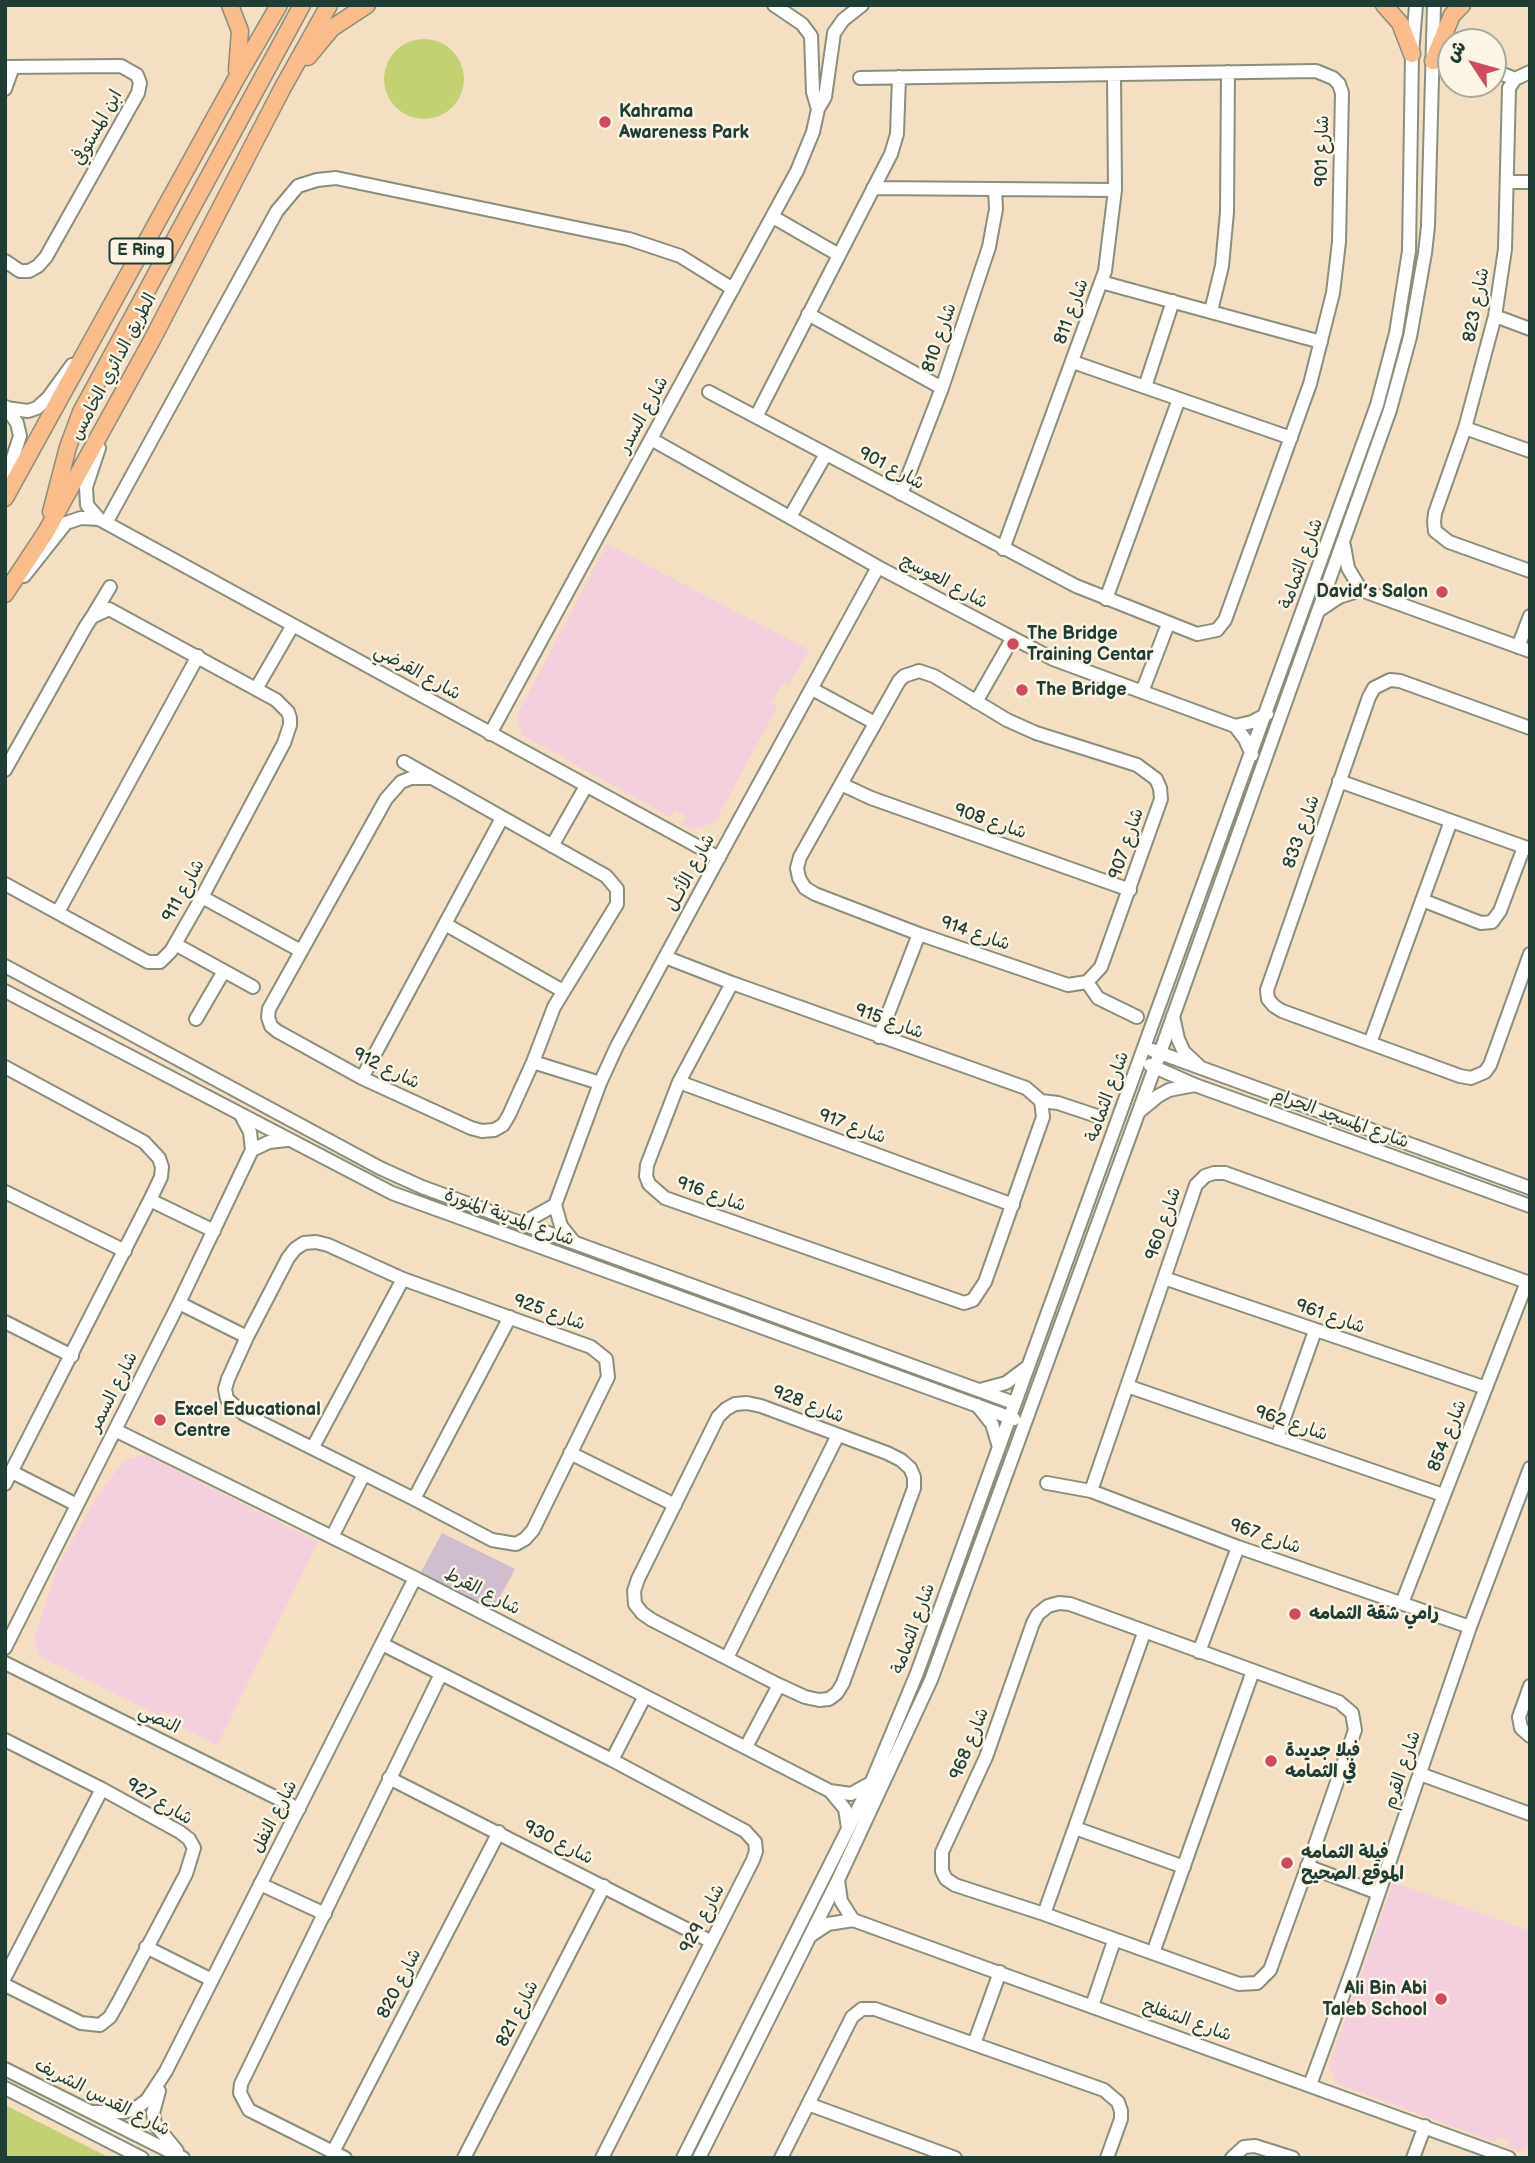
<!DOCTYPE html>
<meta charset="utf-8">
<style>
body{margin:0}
#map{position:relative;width:1535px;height:2163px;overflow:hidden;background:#f4dfc3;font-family:"Balsamiq Sans","Playpen Sans Arabic",sans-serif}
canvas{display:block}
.frame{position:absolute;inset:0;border:7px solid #1f3d34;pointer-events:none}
.north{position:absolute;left:1437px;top:28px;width:70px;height:70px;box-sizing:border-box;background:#fcf5e5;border:2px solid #a4ab9e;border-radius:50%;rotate:306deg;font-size:19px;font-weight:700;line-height:28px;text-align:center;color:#1f3d34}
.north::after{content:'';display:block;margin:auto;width:24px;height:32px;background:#d1495b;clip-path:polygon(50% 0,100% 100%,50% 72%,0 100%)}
</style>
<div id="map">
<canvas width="1535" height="2163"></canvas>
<div class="frame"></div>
<div class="north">ش</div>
</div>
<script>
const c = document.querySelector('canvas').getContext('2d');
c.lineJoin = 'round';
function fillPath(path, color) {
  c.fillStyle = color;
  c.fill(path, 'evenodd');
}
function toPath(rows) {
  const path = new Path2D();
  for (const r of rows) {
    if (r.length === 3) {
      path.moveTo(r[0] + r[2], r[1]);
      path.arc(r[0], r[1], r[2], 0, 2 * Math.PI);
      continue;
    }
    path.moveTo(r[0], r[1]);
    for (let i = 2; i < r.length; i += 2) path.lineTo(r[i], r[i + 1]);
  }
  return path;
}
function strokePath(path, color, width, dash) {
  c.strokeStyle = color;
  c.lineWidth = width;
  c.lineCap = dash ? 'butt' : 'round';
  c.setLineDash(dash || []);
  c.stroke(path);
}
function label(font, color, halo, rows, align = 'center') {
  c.font = font + ' "Balsamiq Sans","Playpen Sans Arabic",sans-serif';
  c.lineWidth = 5;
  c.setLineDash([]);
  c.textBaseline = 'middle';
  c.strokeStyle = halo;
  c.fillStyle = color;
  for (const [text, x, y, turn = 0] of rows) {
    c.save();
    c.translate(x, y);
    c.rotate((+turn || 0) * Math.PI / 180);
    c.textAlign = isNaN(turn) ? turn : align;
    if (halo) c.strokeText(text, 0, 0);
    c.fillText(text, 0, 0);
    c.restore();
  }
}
fillPath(toPath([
 [607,544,809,650,789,685,783,683,771,703,777,707,715,822,692,830,682,824,686,816,675,810,670,817,522,735,517,715],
 [144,1454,318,1542,217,1745,180,1726,183,1721,163,1711,160,1716,39,1656,34,1638,59,1564,95,1500,123,1461],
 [1393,1882,1530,1931,1530,2147,1519,2152,1508,2147,1509,2141,1497,2137,1495,2142,1337,2084,1329,2066]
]), '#f4cfde');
fillPath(toPath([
 [442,1533,515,1569,493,1610,421,1572]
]), '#d0bdce');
fillPath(toPath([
 [424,79,40],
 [5,2105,27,2116,110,2158,5,2158]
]), '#c4d173');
const minor = toPath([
 [774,5,802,24,811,36,813,92,818,109],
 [5,67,121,66,137,75,140,83,138,93,46,257,38,266,29,271,20,271,5,261],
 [1450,70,1451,70],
 [1493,70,1515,79],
 [1530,72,1515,79,1509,88,1505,249,1495,316,1465,428,1435,513,1434,522,1435,531,1449,542,1530,571],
 [5,89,13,67],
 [1507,182,1530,182],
 [873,188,1115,190],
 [773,217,839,255],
 [1101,282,1321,342],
 [1211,311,1222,266,1227,212,1228,72],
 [808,314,942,388],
 [1495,316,1530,329],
 [1073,362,1291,438],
 [1145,387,1173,301],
 [709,392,1076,586,1197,634,1217,630,1225,620,1310,384,1333,293,1339,242,1342,93,1339,84,1333,78,1316,71,860,78],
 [6,408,28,411,37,408,48,398,72,365],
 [756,417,891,154,897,134,899,77],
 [1465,428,1530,451],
 [651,439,878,567,1053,659,1235,726,1252,722,1267,714],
 [99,448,86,487,87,505,99,519,719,858],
 [5,482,20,436,17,423,6,407],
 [901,494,942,388,989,247,996,209,995,189],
 [790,517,826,454],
 [106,523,277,211,298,186,317,180,336,178,629,239,680,256,733,289],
 [1344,546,1348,568,1361,590,1530,651],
 [1003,549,1105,271,1115,190,1114,75],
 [24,576,66,523,81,518,99,519],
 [1106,599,1179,399],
 [1318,611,1339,597,1361,590],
 [92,617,110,587],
 [1518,647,1530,616],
 [919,671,934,676,1007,720,1036,733,1137,765,1156,779,1160,788,1161,799,1101,967,1087,982,1068,985,919,934,815,894,805,888,799,878,797,868,800,857,899,681,904,676,919,671],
 [256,689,293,625],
 [812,689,875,723],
 [1142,692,1168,624],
 [976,702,1012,639],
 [1235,726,1245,739,1252,755],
 [1530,728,1400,681,1390,680,1374,688,1369,697,1267,990,1268,999,1274,1006,1282,1011,1460,1076,1471,1078,1485,1072,1490,1065,1530,954],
 [490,734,797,171,813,132,818,109,825,97,834,33,843,20,862,5],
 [404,762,606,876,617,889,617,904,554,1007,533,1062,509,1115,503,1125,494,1130,482,1131,471,1128,362,1078,277,1031,271,1026,268,1017,269,1009,386,799,401,782,411,778,431,778],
 [5,770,86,626,92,617,109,609,276,700,288,712,290,718,290,725,284,743,202,897,171,951,160,962,148,962,5,884],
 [1339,781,1530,849],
 [841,784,871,798,1130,890],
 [552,846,586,786],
 [202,897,301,951],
 [1422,900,1481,923,1492,922,1500,911,1524,847],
 [58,912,198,656],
 [445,924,563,991],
 [175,944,253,987],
 [665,957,732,983,1026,1088,1041,1101,1058,1103,1100,1117],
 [5,966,380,1168,422,1187,1014,1403],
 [1087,982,1098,998,1137,1017],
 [732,983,679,1082,647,1165,646,1176,649,1184,665,1198,964,1303,973,1300,985,1282,1043,1117,1041,1101],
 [5,991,392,1193,1014,1419],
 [1173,1016,1178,1039,1184,1052,1199,1066],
 [196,1019,224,971],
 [879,1037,919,934],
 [1370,1043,1451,821],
 [1152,1050,1530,1188],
 [533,1062,600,1083],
 [1150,1065,1195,1085,1530,1206],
 [5,1067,144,1142,159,1158,162,1167,161,1177,150,1200,5,1484],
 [362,1078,502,818],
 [679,1082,1013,1205],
 [1141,1110,1158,1096,1169,1090,1195,1085],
 [252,1150,269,1142,287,1140],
 [5,1192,125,1251],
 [150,1200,214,1231],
 [521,1224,555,1205],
 [316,1242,328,1245,403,1279,591,1347,606,1359,608,1377,533,1530,525,1539,516,1544,492,1540,414,1499,244,1414,227,1399,225,1389,228,1379,247,1337,288,1258,295,1249,304,1243,316,1242],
 [574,1242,561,1226,555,1205,600,1083,617,1046,724,848,878,567],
 [1164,1278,1486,1388],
 [179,1303,247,1337],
 [5,1322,72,1356],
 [1127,1386,1443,1495],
 [980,1390,1006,1383,1026,1368],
 [747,1403,761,1406,887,1453,901,1460,910,1468,914,1477,914,1488,843,1683,837,1693,829,1699,819,1700,805,1697,779,1685,652,1620,642,1613,635,1604,634,1591,638,1579,718,1417,726,1409,735,1404,747,1403],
 [977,1405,992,1424,999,1447],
 [115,1430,415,1578,830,1791,851,1794,869,1784],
 [1277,1438,1315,1331],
 [313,1447,403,1279],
 [570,1453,675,1505],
 [12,1472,77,1505],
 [1047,1483,1091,1491,1238,1547,1470,1627],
 [1091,1491,1196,1185,1205,1176,1214,1173,1225,1173,1527,1282,1402,1603],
 [414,1499,510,1317],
 [332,1537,364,1474],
 [1059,1603,1070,1604,1339,1702,1352,1713,1355,1730,1312,1854,1270,1970,1257,1983,1239,1984,1044,1914,955,1885,946,1879,942,1871,942,1852,986,1757,1033,1623,1038,1614,1048,1606,1059,1603],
 [382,1644,612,1760,745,1831,755,1842,756,1851,753,1860,602,2158],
 [5,1648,179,1303,252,1150,250,1132,242,1117],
 [1199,1652,1238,1547],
 [727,1658,838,1435],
 [5,1663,299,1809],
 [1530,1686,1519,1717,1521,1728,1530,1736],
 [5,1740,102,1789,180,1832,189,1839,194,1848,186,1874,119,2001,110,2017,100,2025,81,2023,5,1985],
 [746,1747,779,1685],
 [612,1760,645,1696],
 [1420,1774,1530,1814],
 [389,1778,710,1941],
 [830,1791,845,1809,848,1828],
 [1075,1828,1184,1867],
 [1307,1866,1378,1893],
 [838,1880,841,1901,853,1920],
 [260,1884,325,1914],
 [1044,1914,1144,1633],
 [810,1936,828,1924,853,1920,1509,2158],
 [146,1947,212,1980],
 [1153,1953,1253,1671],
 [5,1977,102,1789],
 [1092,2006,1114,1941],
 [974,2044,1000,1972],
 [5,2069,183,2158],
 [1310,2085,1354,1965,1470,1627,1530,1468],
 [5,2088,142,2158],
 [159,2091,153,2113,155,2124,177,2151],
 [808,2104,955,2158],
 [91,2112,124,2112,135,2109,147,2100,166,2071,415,1578],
 [333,2152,499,1832],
 [345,2158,249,2110,240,2093,241,2084,441,1674],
 [464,2158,604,1886],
 [683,2158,872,1781,917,1673,1377,405,1396,333,1409,251,1412,54,1416,5],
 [699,2158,838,1880,931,1680,1155,1067,1390,410,1410,337,1425,253,1428,226,1434,5],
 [781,2158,852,2017,862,2009,875,2009,1104,2090,1118,2102,1121,2111,1121,2119,1107,2158],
 [1232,2158,1244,2147,1255,2146,1293,2158],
 [1413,2158,1425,2126]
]);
const major = toPath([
 [230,5,240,31,237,70],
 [1384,5,1400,23,1412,54],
 [308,57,332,28,367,5],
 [1433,61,1452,15,1462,5],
 [5,498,236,79,279,5],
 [51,512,68,447,81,412,302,5],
 [5,594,46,532,152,340,282,89,329,5]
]);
strokePath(minor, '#8a8e7c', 16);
strokePath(major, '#8a8e7c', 19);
strokePath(minor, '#fff', 12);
strokePath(major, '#fabc8b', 16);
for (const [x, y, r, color] of [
 [605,122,7,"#d1495b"],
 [1442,592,7,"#d1495b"],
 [1013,644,7,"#d1495b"],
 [1022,690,7,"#d1495b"],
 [160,1420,7,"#d1495b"],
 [1295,1614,7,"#d1495b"],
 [1271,1761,7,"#d1495b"],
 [1287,1863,7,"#d1495b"],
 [1441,1999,7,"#d1495b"]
]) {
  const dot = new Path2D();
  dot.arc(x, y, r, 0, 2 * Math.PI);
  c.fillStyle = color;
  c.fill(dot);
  strokePath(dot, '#fcf5e5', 2.5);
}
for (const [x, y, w] of [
 [141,251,63]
]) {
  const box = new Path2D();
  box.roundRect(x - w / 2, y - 12.5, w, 25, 5);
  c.fillStyle = '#fcf5e5';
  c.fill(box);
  strokePath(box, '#1f3d34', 2);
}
label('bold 16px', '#1f3d34', null, [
 ["E Ring",141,251]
]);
label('bold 18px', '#1f3d34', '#fcf5e5', [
 ["Kahrama",619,112],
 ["Awareness Park",619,133],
 ["David’s Salon",1428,592,"right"],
 ["The Bridge",1027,634],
 ["Training Centar",1027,655],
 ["The Bridge",1036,690],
 ["Excel Educational",174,1410],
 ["Centre",174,1431],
 ["رامي شقة الثمامه",1309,1614],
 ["فيلا جديدة",1285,1751],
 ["في الثمامه",1285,1772],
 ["فيلة الثمامه",1301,1853],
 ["الموقع الصحيح",1301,1874],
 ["Ali Bin Abi",1427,1989,"right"],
 ["Taleb School",1427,2010,"right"]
], 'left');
label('18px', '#1f3d34', '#fcf5e5', [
 ["ابن المستوفي",98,128,-61],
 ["شارع 901",1323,151,-89],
 ["شارع 823",1477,305,-79],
 ["شارع 811",1072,312,-70],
 ["شارع 810",940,338,-71],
 ["الطريق الدائري الخامس",114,367,-62],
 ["شارع السدر",644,415,-61],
 ["شارع 901",891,469,28],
 ["شارع الثمامة",1302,564,-70],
 ["شارع العوسج",944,582,28],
 ["شارع القرضي",417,673,29],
 ["شارع 908",990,822,19],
 ["شارع 833",1302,832,-70],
 ["شارع 907",1127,844,-71],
 ["شارع الأثــل",691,873,-62],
 ["شارع 911",184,891,-61],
 ["شارع 914",975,934,19],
 ["شارع 915",889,1022,20],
 ["شارع 912",386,1069,26],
 ["شارع الثمامة",1108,1097,-70],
 ["شارع المسجد الحرام",1340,1119,20],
 ["شارع 917",852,1127,20],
 ["شارع 916",711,1195,20],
 ["شارع المدينة المنورة",509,1218,20],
 ["شارع 960",1164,1224,-71],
 ["شارع 925",549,1313,20],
 ["شارع 961",1330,1317,19],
 ["شارع السمر",114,1392,-63],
 ["شارع 928",808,1405,21],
 ["شارع 962",1291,1424,19],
 ["شارع 854",1448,1436,-68],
 ["شارع 967",1265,1537,19],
 ["شارع القرط",482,1592,27],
 ["شارع الثمامة",914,1629,-70],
 ["النصي",159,1720,26],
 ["شارع 968",970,1744,-68],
 ["شارع القرم",1403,1770,-71],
 ["شارع 927",159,1802,31],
 ["شارع النفل",275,1817,-63],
 ["شارع 930",558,1843,27],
 ["شارع 929",703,1919,-62],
 ["شارع 820",400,1984,-63],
 ["شارع 821",518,2014,-63],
 ["شارع الشفلح",1187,2021,20],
 ["شارع القدس الشريف",102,2098,27]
]);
</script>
